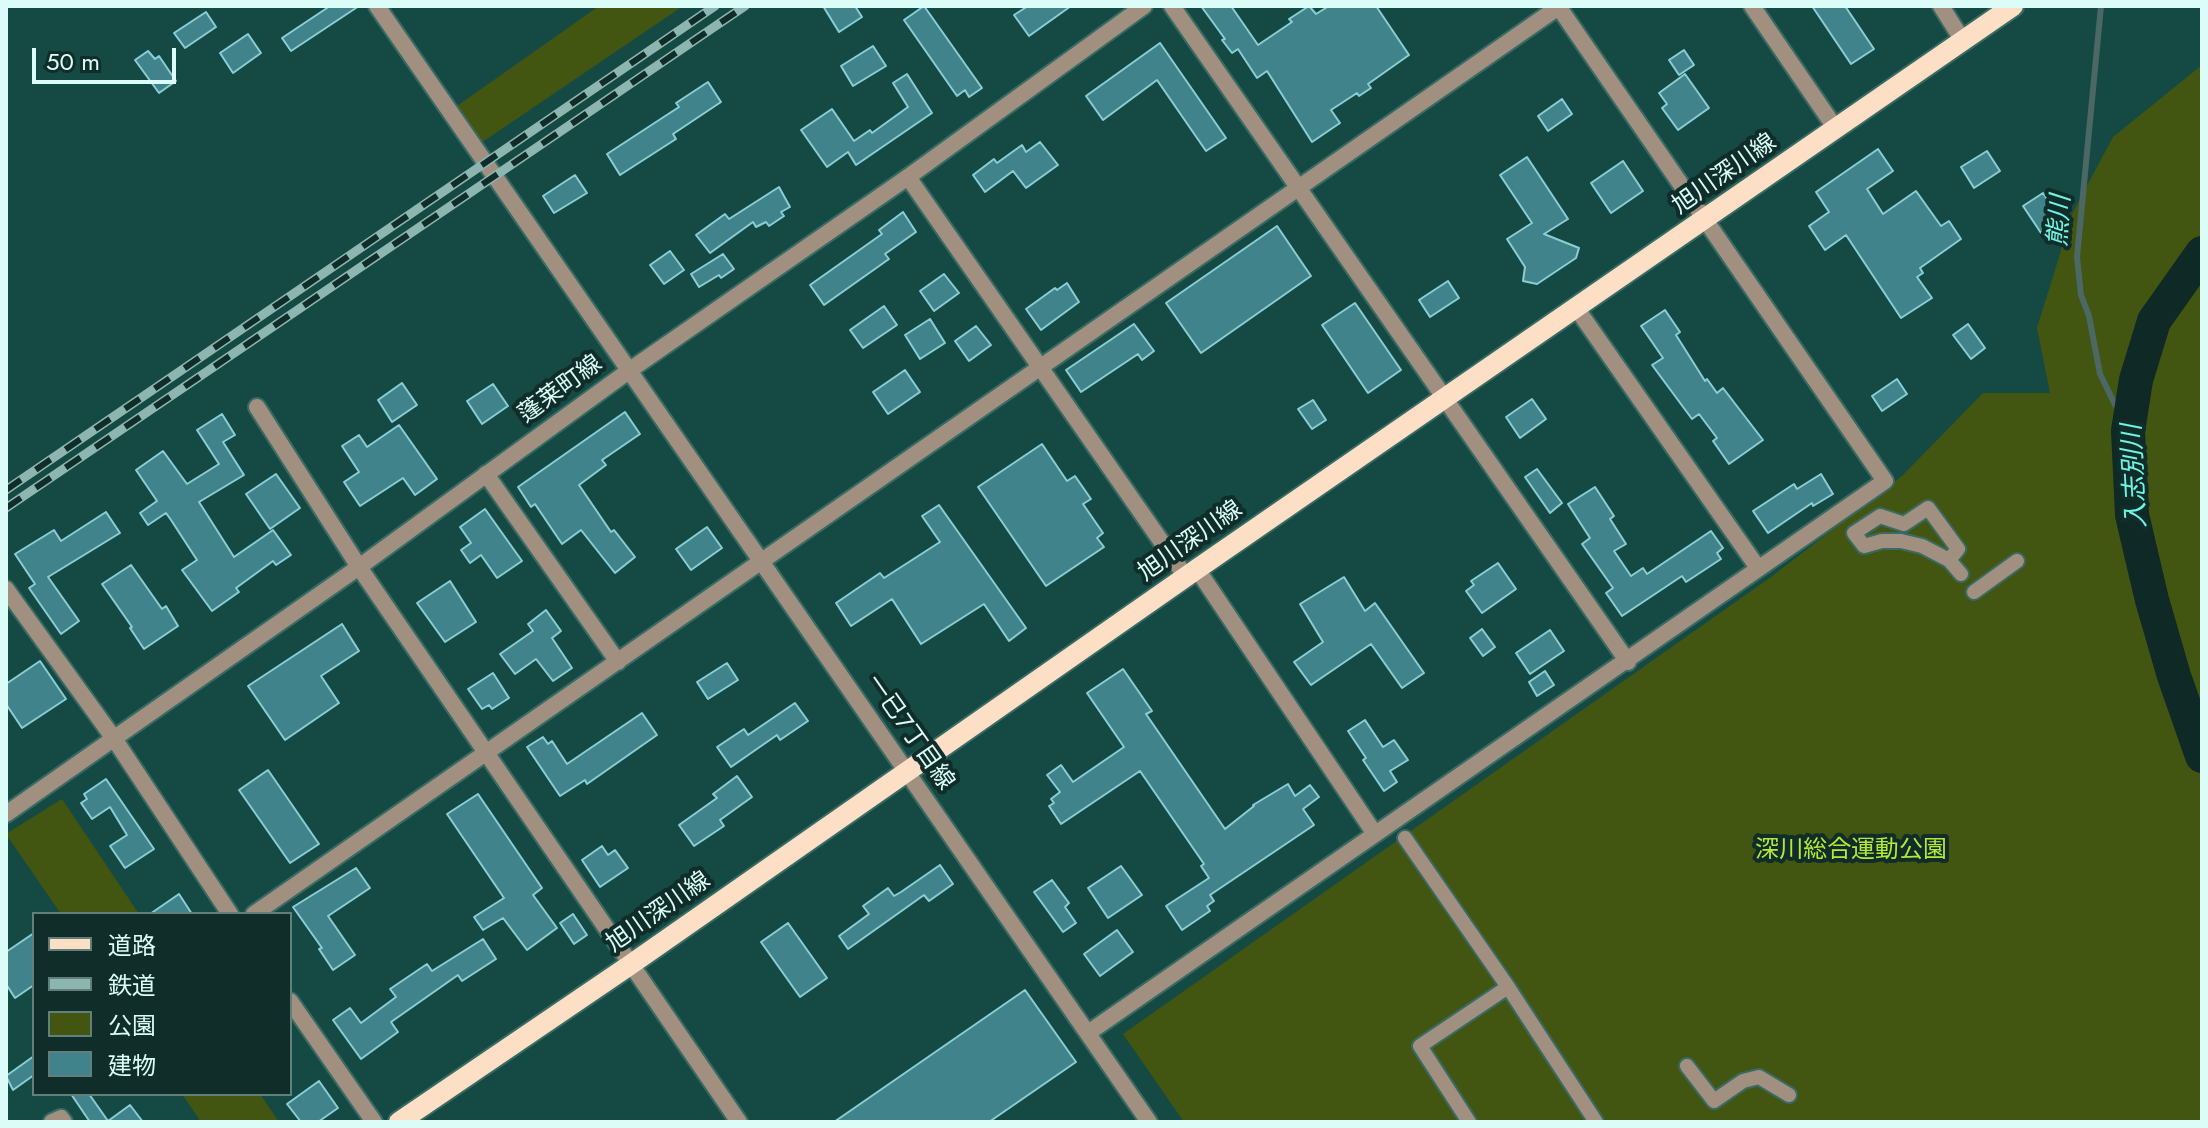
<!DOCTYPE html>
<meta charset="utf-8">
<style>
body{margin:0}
#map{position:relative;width:2208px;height:1128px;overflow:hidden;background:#154a44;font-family:Jost,"Noto Sans JP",sans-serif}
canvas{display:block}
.frame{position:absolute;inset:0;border:8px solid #dbfcf7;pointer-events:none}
.legend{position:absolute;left:32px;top:912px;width:260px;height:184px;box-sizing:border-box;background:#102d29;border:2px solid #61807b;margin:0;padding:10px 14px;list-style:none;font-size:24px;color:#dbfcf7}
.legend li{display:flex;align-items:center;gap:16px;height:40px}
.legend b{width:40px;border:2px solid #61807b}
.scale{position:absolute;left:32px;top:48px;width:144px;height:36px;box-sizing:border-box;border:4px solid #dbfcf7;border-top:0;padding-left:10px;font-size:24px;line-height:28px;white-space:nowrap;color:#dbfcf7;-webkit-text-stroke:6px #102d29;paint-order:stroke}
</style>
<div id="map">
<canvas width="2208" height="1128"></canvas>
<div class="frame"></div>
<ul class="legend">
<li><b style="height:10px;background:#fcdfc5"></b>道路</li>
<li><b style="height:10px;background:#8db6b0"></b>鉄道</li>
<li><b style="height:22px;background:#425612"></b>公園</li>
<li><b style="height:22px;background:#41838a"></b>建物</li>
</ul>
<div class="scale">50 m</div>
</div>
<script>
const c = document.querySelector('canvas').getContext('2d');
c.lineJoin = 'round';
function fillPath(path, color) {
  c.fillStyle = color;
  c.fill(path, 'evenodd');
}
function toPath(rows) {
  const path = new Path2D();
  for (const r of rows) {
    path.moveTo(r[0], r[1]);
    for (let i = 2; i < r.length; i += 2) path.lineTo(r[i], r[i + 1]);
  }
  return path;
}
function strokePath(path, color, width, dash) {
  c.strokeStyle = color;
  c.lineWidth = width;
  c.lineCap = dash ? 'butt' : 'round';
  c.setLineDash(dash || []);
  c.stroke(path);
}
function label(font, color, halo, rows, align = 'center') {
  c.font = font + ' Jost,"Noto Sans JP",sans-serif';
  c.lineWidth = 8;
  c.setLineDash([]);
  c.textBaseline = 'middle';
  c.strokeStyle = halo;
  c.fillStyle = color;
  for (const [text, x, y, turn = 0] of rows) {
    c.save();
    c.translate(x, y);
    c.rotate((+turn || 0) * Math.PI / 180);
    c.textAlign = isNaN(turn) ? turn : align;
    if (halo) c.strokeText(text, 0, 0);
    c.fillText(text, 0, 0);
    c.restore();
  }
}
fillPath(toPath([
 [599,6,683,6,475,147,450,111],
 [2202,65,2202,1122,1184,1122,1123,1034,1771,577,1902,476,1983,393,2050,393,2037,328,2073,212,2113,137],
 [62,799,139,914,61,914,6,834],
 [182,1094,260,1094,279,1122,201,1122]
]), '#425612');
strokePath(toPath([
 [2101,6,2077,257,2081,295,2089,316,2100,374,2128,431]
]), '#4c6865', 6);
strokePath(toPath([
 [2202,253,2154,321,2136,380,2128,431,2132,515,2152,600,2174,676,2202,756]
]), '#0e2926', 34);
const building = toPath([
 [330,6,359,6,291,51,282,38,330,6],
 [823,6,855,6,862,17,839,32,823,6],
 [924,6,982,88,969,97,965,90,957,96,904,20,924,6],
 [1028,6,1071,6,1029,36,1014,15,1028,6],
 [1201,6,1231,6,1258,45,1292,22,1289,19,1309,6,1316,14,1329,6,1376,6,1409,55,1368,84,1371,88,1359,96,1357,93,1331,110,1340,123,1312,142,1267,71,1257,78,1238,49,1232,53,1222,40,1225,39,1201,6],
 [1812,6,1845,6,1874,49,1851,64,1812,6],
 [206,12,216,27,185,48,174,33,206,12],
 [248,34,261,53,233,73,220,53,248,34],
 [1160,43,1226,138,1206,151,1157,80,1103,120,1086,96,1160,43],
 [873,46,886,66,853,86,841,66,873,46],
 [1684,50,1694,65,1679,75,1669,60,1684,50],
 [148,51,155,59,159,56,176,81,159,93,135,60,148,51],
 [907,74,932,113,856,165,848,152,827,167,801,130,832,109,854,141,870,130,872,133,908,107,893,83,907,74],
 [1685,74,1709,108,1678,130,1662,108,1667,104,1659,93,1685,74],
 [708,82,721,102,673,134,676,139,620,175,607,154,679,107,676,103,708,82],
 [1562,99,1572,114,1548,131,1538,116,1562,99],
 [1040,142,1058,165,1026,188,1013,171,985,192,973,175,994,159,997,163,1022,145,1026,152,1040,142],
 [1878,149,1893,171,1867,189,1883,214,1916,191,1941,226,1949,221,1961,239,1920,268,1923,273,1917,277,1932,298,1901,318,1846,235,1825,250,1809,226,1829,212,1816,192,1878,149],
 [1987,151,2000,171,1974,188,1961,167,1987,151],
 [1527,157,1568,219,1544,234,1579,248,1576,258,1537,284,1523,281,1525,267,1507,239,1532,223,1500,175,1527,157],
 [1623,161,1643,191,1611,213,1591,183,1623,161],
 [575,175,587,193,554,213,543,196,575,175],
 [779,187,790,207,781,212,784,216,769,226,766,222,756,227,753,222,710,253,696,235,725,214,729,219,779,187],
 [2043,193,2061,220,2041,233,2023,206,2043,193],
 [903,212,916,232,885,254,889,259,824,305,810,285,882,234,879,230,903,212],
 [1277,226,1311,276,1201,353,1166,303,1277,226],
 [670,251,684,270,664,284,650,265,670,251],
 [723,254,734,269,721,278,719,275,699,287,691,274,723,254],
 [944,274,959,293,934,311,920,291,944,274],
 [1448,281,1459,298,1430,317,1419,300,1448,281],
 [1067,283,1079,302,1041,330,1026,309,1055,288,1057,290,1067,283],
 [1355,303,1401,370,1368,393,1322,325,1355,303],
 [884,306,897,325,863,348,850,330,884,306],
 [1665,310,1680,332,1676,335,1705,381,1707,379,1717,393,1723,388,1763,440,1729,464,1713,441,1717,438,1699,414,1692,419,1652,365,1663,358,1641,326,1665,310],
 [930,319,945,343,920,359,905,335,930,319],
 [1134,324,1154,351,1142,360,1138,354,1081,392,1066,370,1134,324],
 [1968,324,1985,348,1971,359,1953,335,1968,324],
 [976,326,991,345,969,361,955,341,976,326],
 [905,370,920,392,888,414,873,392,905,370],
 [1897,379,1907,394,1882,411,1872,396,1897,379],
 [402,383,417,405,392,422,378,400,402,383],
 [493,384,508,406,482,424,467,401,493,384],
 [1532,399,1546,419,1520,438,1506,417,1532,399],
 [1313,400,1326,420,1312,429,1298,409,1313,400],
 [625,412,640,434,602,460,606,465,579,485,611,532,614,530,635,557,615,573,581,530,562,544,535,504,531,507,518,487,625,412],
 [222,414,235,435,223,442,244,475,199,502,234,557,273,530,291,555,276,565,273,561,236,588,239,592,212,611,182,570,197,560,171,520,166,513,148,525,140,513,157,501,136,470,163,451,187,484,219,464,197,430,222,414],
 [399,425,437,479,415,495,403,478,360,506,344,482,359,472,342,446,359,435,367,447,399,425],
 [1042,444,1067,481,1075,476,1091,499,1083,504,1103,533,1097,538,1104,547,1046,586,978,487,1042,444],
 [1537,469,1562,503,1550,513,1525,477,1537,469],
 [276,474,300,508,270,529,246,494,276,474],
 [1821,474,1833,494,1813,506,1812,503,1768,533,1753,511,1794,484,1797,489,1821,474],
 [1595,487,1614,516,1610,519,1626,544,1614,551,1631,576,1643,568,1647,574,1711,531,1723,548,1717,553,1721,559,1686,582,1682,576,1622,616,1606,593,1613,588,1582,544,1590,538,1568,504,1595,487],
 [939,505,1026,628,1009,641,984,604,921,644,892,599,851,626,836,603,880,573,884,578,940,542,922,516,939,505],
 [485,509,522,561,497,578,481,555,470,563,461,550,471,543,460,527,485,509],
 [106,512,120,533,48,577,79,621,61,634,29,588,35,584,15,554,54,530,61,541,106,512],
 [707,527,722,548,691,570,676,549,707,527],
 [1498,563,1516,589,1482,613,1466,591,1474,585,1471,581,1498,563],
 [131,565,162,609,166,606,178,626,144,649,130,628,132,627,102,584,131,565],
 [1344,577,1365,611,1375,603,1424,673,1402,688,1371,644,1311,685,1294,662,1323,642,1300,604,1344,577],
 [450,581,476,622,445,642,417,603,450,581],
 [546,610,561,631,552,638,572,668,553,681,536,659,515,674,500,654,533,631,528,624,546,610],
 [342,624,359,651,321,676,339,703,285,740,248,686,342,624],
 [1482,629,1495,647,1483,656,1470,638,1482,629],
 [1550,630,1564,651,1530,674,1516,653,1550,630],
 [40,661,66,699,22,728,6,704,6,684,40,661],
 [727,663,738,680,708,699,697,682,727,663],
 [1123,669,1152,711,1146,714,1225,829,1254,806,1253,805,1288,784,1295,796,1310,785,1319,797,1303,809,1314,825,1210,895,1214,901,1207,906,1210,911,1182,930,1166,906,1209,878,1201,866,1204,864,1140,771,1061,824,1049,806,1054,803,1051,799,1060,792,1047,775,1061,765,1073,782,1124,747,1087,693,1123,669],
 [1545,671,1554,685,1537,696,1529,682,1545,671],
 [493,673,509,698,492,709,489,705,482,709,468,689,493,673],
 [795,703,808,721,780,740,777,735,731,767,717,747,744,729,748,735,795,703],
 [642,713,657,735,587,784,585,780,560,796,527,747,543,737,548,744,552,741,567,764,642,713],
 [1365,720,1383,747,1394,740,1408,760,1390,771,1397,782,1384,791,1363,760,1366,758,1348,731,1365,720],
 [268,770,319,844,290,863,239,790,268,770],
 [737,776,752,797,720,820,724,826,694,846,679,825,717,798,713,794,737,776],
 [106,779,154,849,125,868,110,846,127,835,110,807,92,819,81,803,87,799,84,794,106,779],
 [478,794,542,888,533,895,557,928,527,950,503,918,483,930,474,917,504,898,447,814,478,794],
 [602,846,608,855,615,850,628,868,600,887,582,860,602,846],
 [940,865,953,884,929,901,924,895,848,949,839,936,869,914,863,906,888,888,894,896,901,892,940,865],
 [1121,866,1142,895,1108,918,1088,888,1121,866],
 [356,868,370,888,328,916,355,955,333,970,319,949,322,948,293,907,356,868],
 [1052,880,1069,903,1065,907,1076,923,1063,932,1034,892,1052,880],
 [179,894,192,914,150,914,179,894],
 [573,914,587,935,574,944,560,923,573,914],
 [788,923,827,978,800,997,761,942,788,923],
 [1117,930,1133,952,1100,976,1084,954,1117,930],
 [34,933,34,985,15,998,6,984,6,952,34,933],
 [483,939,496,959,462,981,458,975,391,1022,398,1032,361,1059,333,1020,350,1008,361,1023,396,997,390,989,427,964,432,971,483,939],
 [1025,990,1076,1062,989,1122,834,1122,1025,990],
 [34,1056,34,1075,13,1090,6,1076,34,1056],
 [319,1081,338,1108,318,1122,301,1122,287,1104,319,1081],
 [71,1094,89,1094,108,1121,130,1105,143,1122,90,1122,71,1094]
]);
fillPath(building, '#41838a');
strokePath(building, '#89ced5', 2);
const pedestrian = toPath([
 [1949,560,1922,546,1901,541,1882,541,1864,546,1854,533,1880,516,1904,524,1928,508,1958,549,1949,560,1961,574],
 [1974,592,2017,561],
 [1405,838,1508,987,1596,1122],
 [1687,1066,1714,1101,1743,1081,1759,1077,1789,1095],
 [1469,1122,1420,1046,1508,987]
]);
const minor = toPath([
 [1172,6,1628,662],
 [1752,6,1836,129],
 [1941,6,1963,41],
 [908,177,1186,577],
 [1577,309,1758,568],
 [257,407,359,567,739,1122],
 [486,474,618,662],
 [1197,569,1375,834],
 [6,589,115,740,230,914],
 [254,914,1560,6],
 [290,1001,374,1122],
 [1088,1033,1885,481,1558,6],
 [52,1122,61,1118,64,1122]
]);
const tertiary = toPath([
 [377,6,1149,1122],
 [6,814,359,567,630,370,908,177,1144,6]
]);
const primary = toPath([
 [399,1122,630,965,1197,569,2013,6]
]);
strokePath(pedestrian, '#396a64', 18);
strokePath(minor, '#396a64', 20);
strokePath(tertiary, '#396a64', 20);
strokePath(primary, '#396a64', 24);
strokePath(pedestrian, '#a19080', 14);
strokePath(minor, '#a19080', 16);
strokePath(tertiary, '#a19080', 16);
strokePath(primary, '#fcdfc5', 20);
const rail = toPath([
 [6,490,715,6],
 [6,508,745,6]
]);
strokePath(rail, '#8db6b0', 9);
strokePath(rail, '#102d29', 6, [18]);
label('24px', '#dbfcf7', '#102d29', [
 ["旭川深川線",1725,175,-35],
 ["蓬莱町線",561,390,-36],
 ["旭川深川線",1191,542,-35],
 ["一已７丁目線",909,733,55],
 ["旭川深川線",659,913,-35]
]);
label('24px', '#b6e839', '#102d29', [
 ["深川総合運動公園",1851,851]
]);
label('italic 26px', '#70f5e5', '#102d29', [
 ["熊川",2061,221,-86],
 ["入志別川",2136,476,-93]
]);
</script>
